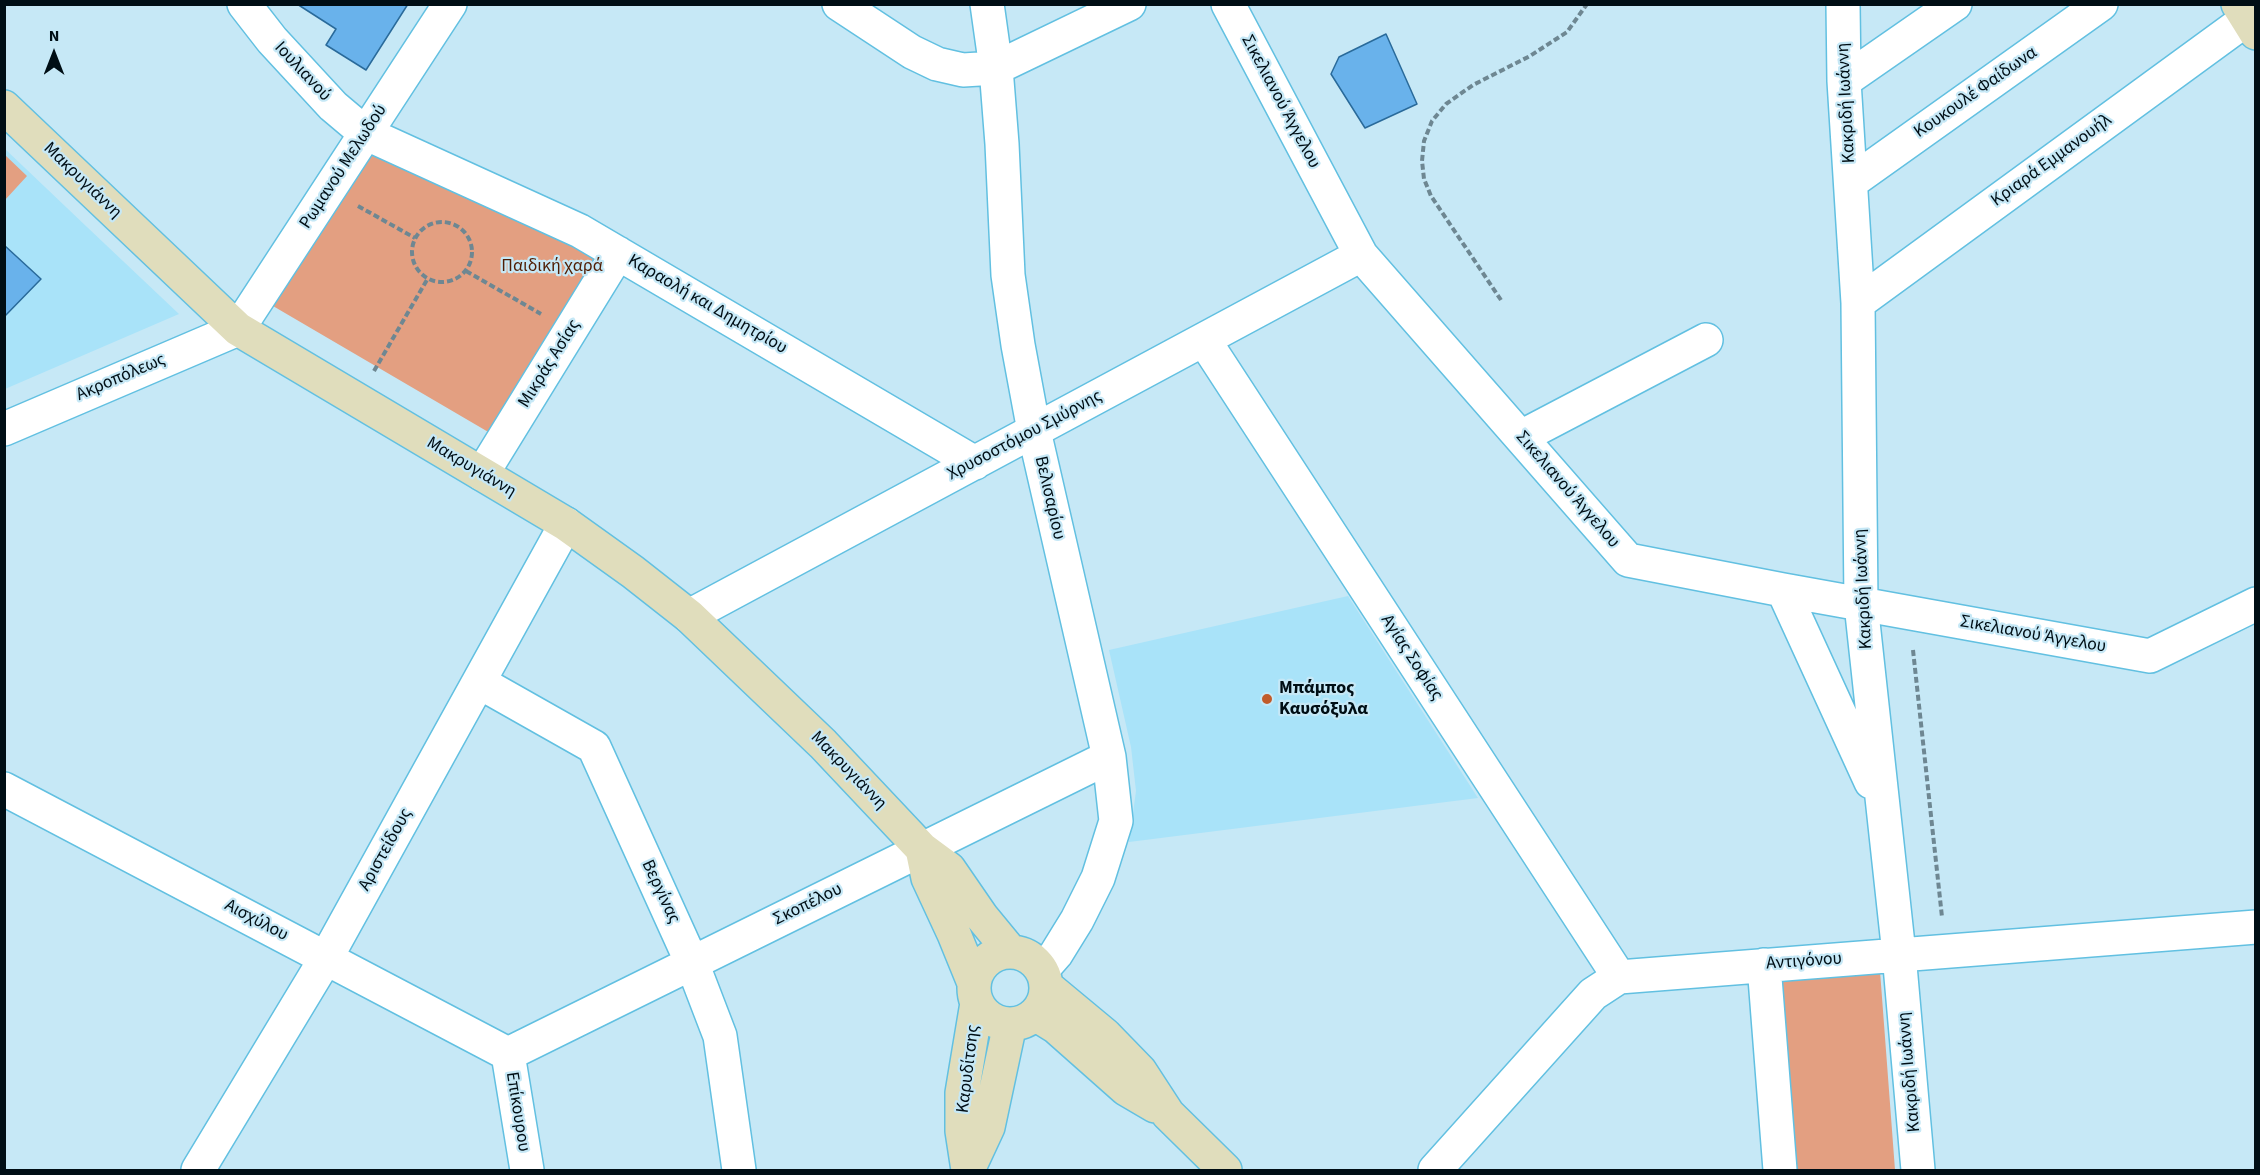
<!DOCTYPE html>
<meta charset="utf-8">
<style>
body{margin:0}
#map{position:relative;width:2260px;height:1175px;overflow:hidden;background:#c6e8f6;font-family:"Source Sans 3",sans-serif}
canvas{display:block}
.frame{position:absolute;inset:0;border:6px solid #000e15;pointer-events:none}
.north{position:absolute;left:24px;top:24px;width:60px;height:60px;-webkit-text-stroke:4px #c6e8f6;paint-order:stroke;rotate:0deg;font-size:16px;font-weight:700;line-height:24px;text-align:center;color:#000e15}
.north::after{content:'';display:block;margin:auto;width:21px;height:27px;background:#000e15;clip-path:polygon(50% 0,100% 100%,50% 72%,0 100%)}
</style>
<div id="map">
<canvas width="2260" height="1175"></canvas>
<div class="frame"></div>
<div class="north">N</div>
</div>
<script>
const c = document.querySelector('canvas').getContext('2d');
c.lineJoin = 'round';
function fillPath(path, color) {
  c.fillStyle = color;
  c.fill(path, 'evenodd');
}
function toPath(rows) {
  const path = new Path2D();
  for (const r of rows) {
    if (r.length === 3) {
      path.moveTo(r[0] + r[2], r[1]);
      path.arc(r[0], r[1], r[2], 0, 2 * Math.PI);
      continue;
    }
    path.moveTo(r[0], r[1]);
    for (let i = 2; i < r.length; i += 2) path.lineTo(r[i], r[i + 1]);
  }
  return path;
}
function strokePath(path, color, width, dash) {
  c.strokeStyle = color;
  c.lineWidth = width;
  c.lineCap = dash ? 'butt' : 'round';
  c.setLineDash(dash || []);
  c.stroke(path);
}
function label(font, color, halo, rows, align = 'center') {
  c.font = font + ' "Source Sans 3",sans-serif';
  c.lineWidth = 4.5;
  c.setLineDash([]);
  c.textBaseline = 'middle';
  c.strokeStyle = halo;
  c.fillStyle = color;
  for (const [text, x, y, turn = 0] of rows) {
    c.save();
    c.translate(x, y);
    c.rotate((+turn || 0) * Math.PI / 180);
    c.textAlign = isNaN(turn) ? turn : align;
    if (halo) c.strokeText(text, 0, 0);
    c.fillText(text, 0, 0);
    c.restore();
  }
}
fillPath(toPath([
 [4,148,87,227,179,314,5,389],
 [1348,596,1478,798,1129,842,1136,791,1131,747,1109,650]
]), '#a9e3f9');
fillPath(toPath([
 [372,152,598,257,490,433,273,306],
 [5,155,27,176,5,200,4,200],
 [1880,971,1895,1170,1793,1170,1779,978]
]), '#e39f81');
const building = toPath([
 [297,4,408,4,366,70,326,45,336,29,297,4],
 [1386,34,1417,104,1365,128,1331,74,1339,57,1386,34],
 [4,245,41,279,4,317,4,245]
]);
fillPath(building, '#69b2eb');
strokePath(building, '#296a9a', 1.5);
const street = toPath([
 [244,4,272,40,333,106,365,133,580,231,975,463],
 [839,4,912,52,937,64,963,70,996,68,1129,4],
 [987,4,996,68,1002,144,1008,275,1018,345,1034,431,1109,757,1116,821,1098,878,1077,920,1056,954,1042,970],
 [1228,4,1361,255,1628,560,1783,590,2150,656,2256,604],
 [1843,4,1844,81,1858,303,1861,604,1899,954,1918,1170],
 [1844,81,1955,4],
 [1851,182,2101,4],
 [1858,303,2247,19],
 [1204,340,1619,977],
 [4,429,238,329,450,4],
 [1521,437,1706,340],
 [482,474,618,253],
 [1783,590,1871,782],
 [689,616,1361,255],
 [479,682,594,747,692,963,720,1036,739,1170],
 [4,789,508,1054],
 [1764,965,1780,1170],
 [508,1054,1109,757],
 [508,1054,527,1170],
 [198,1170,326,958,566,524],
 [1435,1170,1593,994,1619,977,2256,927]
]);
const secondary = toPath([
 [2238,4,2256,33],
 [4,107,238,329,566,524,633,572,689,616,823,744,922,849,949,869,982,917,1010,951],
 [922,849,928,878,954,934,974,983],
 [1010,988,36],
 [1046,986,1105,1035,1140,1071,1168,1114,1225,1170],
 [1035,1014,1056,1027,1126,1089,1155,1106],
 [968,1170,962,1131,962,1093,977,1003],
 [968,1170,988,1127,1010,1024]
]);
strokePath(street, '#62c0e1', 36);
strokePath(secondary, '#62c0e1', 36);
strokePath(toPath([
 [358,206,415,238],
 [442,252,30],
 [466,271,541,314],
 [1501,300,1431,196,1424,179,1422,161,1424,141,1432,121,1446,104,1473,85,1530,56,1567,32,1587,4],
 [374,371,428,278],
 [1913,650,1942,917]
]), '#6e8792', 4, [6, 3]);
strokePath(street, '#fff', 33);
strokePath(secondary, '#e0ddbc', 33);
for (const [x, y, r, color] of [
 [1267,699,6,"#c15b2a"]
]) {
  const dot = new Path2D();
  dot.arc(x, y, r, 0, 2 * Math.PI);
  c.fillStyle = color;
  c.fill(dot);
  strokePath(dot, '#c6e8f6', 2);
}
label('18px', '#000e15', '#c6e8f6', [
 ["Ιουλιανού",302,72,47],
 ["Κουκουλέ Φαίδωνα",1976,93,-35],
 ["Σικελιανού Άγγελου",1280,102,62],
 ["Κακριδή Ιωάννη",1847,103,-93],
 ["Κριαρά Εμμανουήλ",2052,161,-36],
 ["Ρωμανού Μελωδού",344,167,-57],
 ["Μακρυγιάννη",82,181,44],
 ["Καραολή και Δημητρίου",707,305,30],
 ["Μικράς Ασίας",550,364,-58],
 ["Ακροπόλεως",121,378,-23],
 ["Χρυσοστόμου Σμύρνης",1025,436,-28],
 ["Μακρυγιάννη",471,468,31],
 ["Σικελιανού Άγγελου",1567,490,49],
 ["Βελισαρίου",1049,498,77],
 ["Κακριδή Ιωάννη",1864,589,-93],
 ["Σικελιανού Άγγελου",2033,635,10],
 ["Αγίας Σοφίας",1411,658,57],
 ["Μακρυγιάννη",848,771,46],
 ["Αριστείδους",386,850,-61],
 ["Βεργίνας",660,892,65],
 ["Σκοπέλου",808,905,-26],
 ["Αισχύλου",256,921,28],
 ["Αντιγόνου",1804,962,-4],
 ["Καρυδίτσης",969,1069,-83],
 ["Κακριδή Ιωάννη",1910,1072,-95],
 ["Επίκουρου",517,1112,81]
]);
label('18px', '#501d03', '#c6e8f6', [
 ["Παιδική χαρά",552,267]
]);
label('bold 18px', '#000e15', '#c6e8f6', [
 ["Μπάμπος",1279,689],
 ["Καυσόξυλα",1279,710]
], 'left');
</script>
